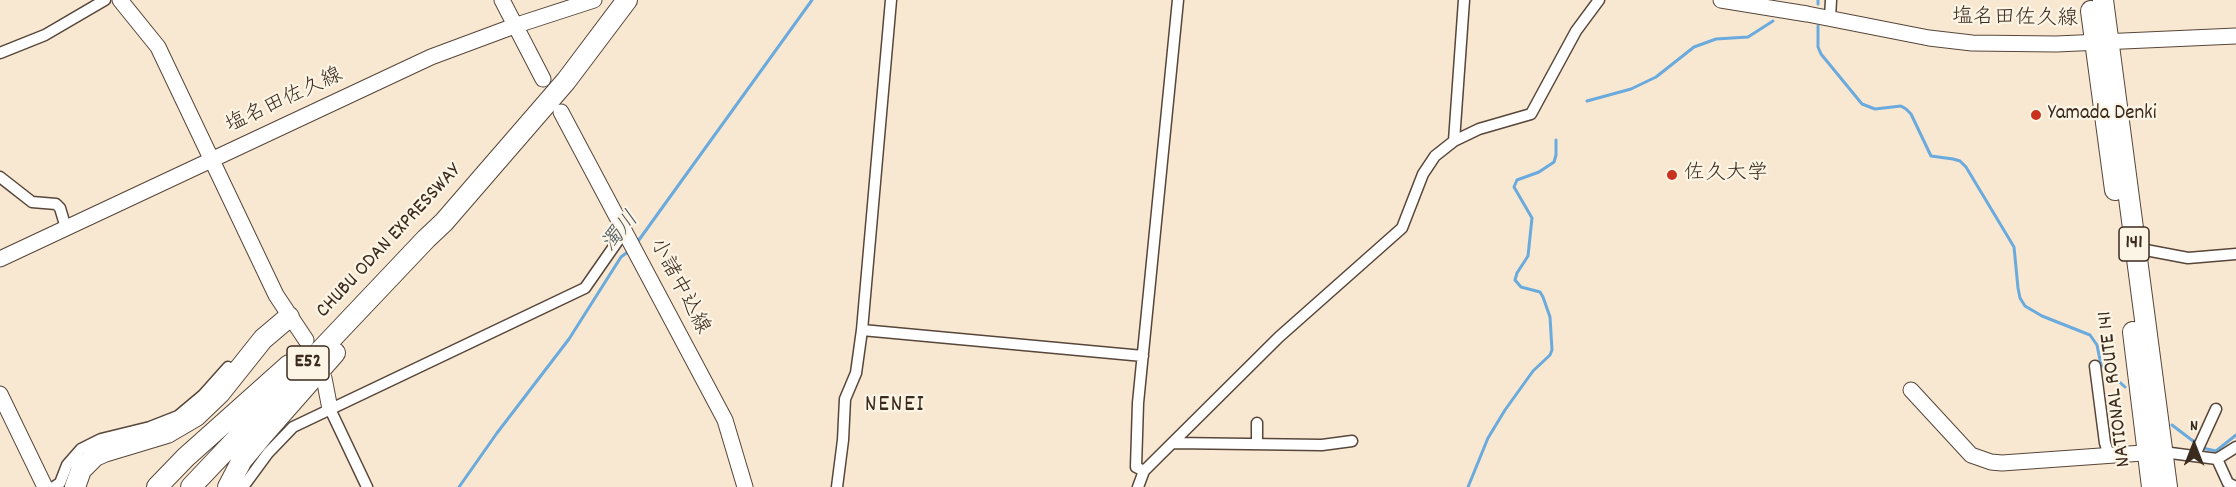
<!DOCTYPE html>
<meta charset="utf-8">
<style>
body{margin:0}
#map{position:relative;width:2236px;height:487px;overflow:hidden;background:#f8e8d2;font-family:Dekko,sans-serif}
canvas{display:block}
.north{position:absolute;left:2164px;top:415px;width:60px;height:60px;-webkit-text-stroke:4px #fcf5e5;paint-order:stroke;rotate:0deg;font-size:16px;font-weight:700;line-height:24px;text-align:center;color:#3b2a1e}
.north::after{content:'';display:block;margin:auto;width:21px;height:27px;background:#3b2a1e;clip-path:polygon(50% 0,100% 100%,50% 72%,0 100%)}
</style>
<div id="map">
<canvas width="2236" height="487"></canvas>
<div class="north">N</div>
</div>
<script>
const c = document.querySelector('canvas').getContext('2d');
c.lineJoin = 'round';
function toPath(rows) {
  const path = new Path2D();
  for (const r of rows) {
    path.moveTo(r[0], r[1]);
    for (let i = 2; i < r.length; i += 2) path.lineTo(r[i], r[i + 1]);
  }
  return path;
}
function strokePath(path, color, width, dash) {
  c.strokeStyle = color;
  c.lineWidth = width;
  c.lineCap = dash ? 'butt' : 'round';
  c.setLineDash(dash || []);
  c.stroke(path);
}
function label(font, color, halo, rows, align = 'center') {
  c.font = font + ' Dekko,"Klee One",sans-serif';
  c.lineWidth = 4.5;
  c.setLineDash([]);
  c.textBaseline = 'middle';
  c.strokeStyle = halo;
  c.fillStyle = color;
  for (const [text, x, y, turn = 0] of rows) {
    c.save();
    c.translate(x, y);
    c.rotate((+turn || 0) * Math.PI / 180);
    c.textAlign = isNaN(turn) ? turn : align;
    if (halo) c.strokeText(text, 0, 0);
    c.fillText(text, 0, 0);
    c.restore();
  }
}
strokePath(toPath([
 [1818,0,1818,4],
 [1818,26,1818,47,1821,54,1862,104,1875,109,1901,106,1906,109,1911,114,1931,156,1953,159,1960,161,1966,167,2014,247,2018,288,2020,298,2025,306,2042,316,2090,335,2097,345,2101,365,2125,387],
 [1587,101,1631,89,1656,77,1694,47,1716,39,1748,37,1773,21],
 [636,244,812,0],
 [2172,425,2197,444],
 [2202,448,2216,451,2236,435],
 [459,487,497,433,569,339,621,257,629,251],
 [1468,487,1488,438,1505,410,1533,371,1550,355,1552,350,1550,317,1543,297,1540,292,1521,287,1515,280,1517,273,1528,256,1532,218,1514,187,1517,180,1539,172,1554,162,1556,155,1556,140]
]), '#6aaadd', 3);
strokePath(toPath([
 [299,346,311,371]
]), '#d2c2ae', 15, [15, 8]);
const street = toPath([
 [1830,18,1831,0],
 [0,53,45,35,105,0],
 [1454,141,1464,0],
 [0,177,32,202,56,204,60,208,66,228],
 [2135,248,2188,258,2236,254],
 [862,330,1143,356],
 [2095,366,2105,443,2109,455],
 [330,409,367,487],
 [1174,443,1322,445,1352,441],
 [1257,444,1257,423],
 [2163,452,2217,459,2228,483,2236,487],
 [2195,455,2216,409],
 [2217,459,2236,447],
 [1144,471,1136,467,1138,403,1178,0],
 [54,487,60,483,67,465,81,449,101,439,150,427,178,416,203,395,228,367],
 [243,487,268,453,293,427,585,288,624,232],
 [837,487,843,440,845,399,856,373,862,330,891,0],
 [1138,487,1144,471,1279,337,1402,228,1423,174,1435,156,1454,141,1479,129,1531,114,1576,31,1599,0]
]);
const secondary = toPath([
 [120,0,158,47,276,295,306,340],
 [502,0,543,79],
 [1721,0,1807,14,1929,38,1972,43,2056,44,2236,36],
 [561,112,725,420,745,487],
 [0,259,431,57,517,25,594,0],
 [324,378,330,409],
 [1911,390,1971,455,1991,462,2002,463,2157,452],
 [0,394,45,487]
]);
const highway = toPath([
 [2103,0,2167,487],
 [2091,11,2115,190],
 [2133,332,2152,487],
 [75,487,81,470,95,456,104,452,167,433,196,416,220,393,263,339,289,317],
 [157,487,186,457,289,365],
 [191,487,426,239,444,222,566,81,627,0],
 [228,487,242,460,262,436,335,353]
]);
strokePath(street, '#574639', 13);
strokePath(secondary, '#574639', 17);
strokePath(highway, '#574639', 22);
strokePath(street, '#fff', 10);
strokePath(secondary, '#fff', 15);
strokePath(highway, '#fff', 20);
for (const [x, y, r, color] of [
 [2036,115,6,"#c8321e"],
 [1672,175,6,"#c8321e"]
]) {
  const dot = new Path2D();
  dot.arc(x, y, r, 0, 2 * Math.PI);
  c.fillStyle = color;
  c.fill(dot);
  strokePath(dot, '#fcf5e5', 2);
}
for (const [x, y, w] of [
 [2134,244,30],
 [308,363,42]
]) {
  const box = new Path2D();
  box.roundRect(x - w / 2, y - 17, w, 34, 4.5);
  c.fillStyle = '#fcf5e5';
  c.fill(box);
  strokePath(box, '#3b2a1e', 1.5);
}
label('bold 20px', '#3b2a1e', null, [
 ["141",2134,244],
 ["E52",308,363]
]);
label('21px', '#3b2a1e', '#fcf5e5', [
 ["塩名田佐久線",2015,20,1],
 ["塩名田佐久線",285,102,-25],
 ["CHUBU ODAN EXPRESSWAY",390,242,-47],
 ["小諸中込線",678,287,62],
 ["NATIONAL ROUTE 141",2116,389,-97]
]);
label('21px', '#3b2a1e', '#fcf5e5', [
 ["Yamada Denki",2048,115],
 ["佐久大学",1684,175]
], 'left');
label('italic 22px', '#4b5761', '#fcf5e5', [
 ["濁川",622,233,-50]
]);
c.letterSpacing = '1.5px';
label('24px', '#3b2a1e', '#fcf5e5', [
 ["NENEI",895,407]
]);
c.letterSpacing = '0px';
</script>
